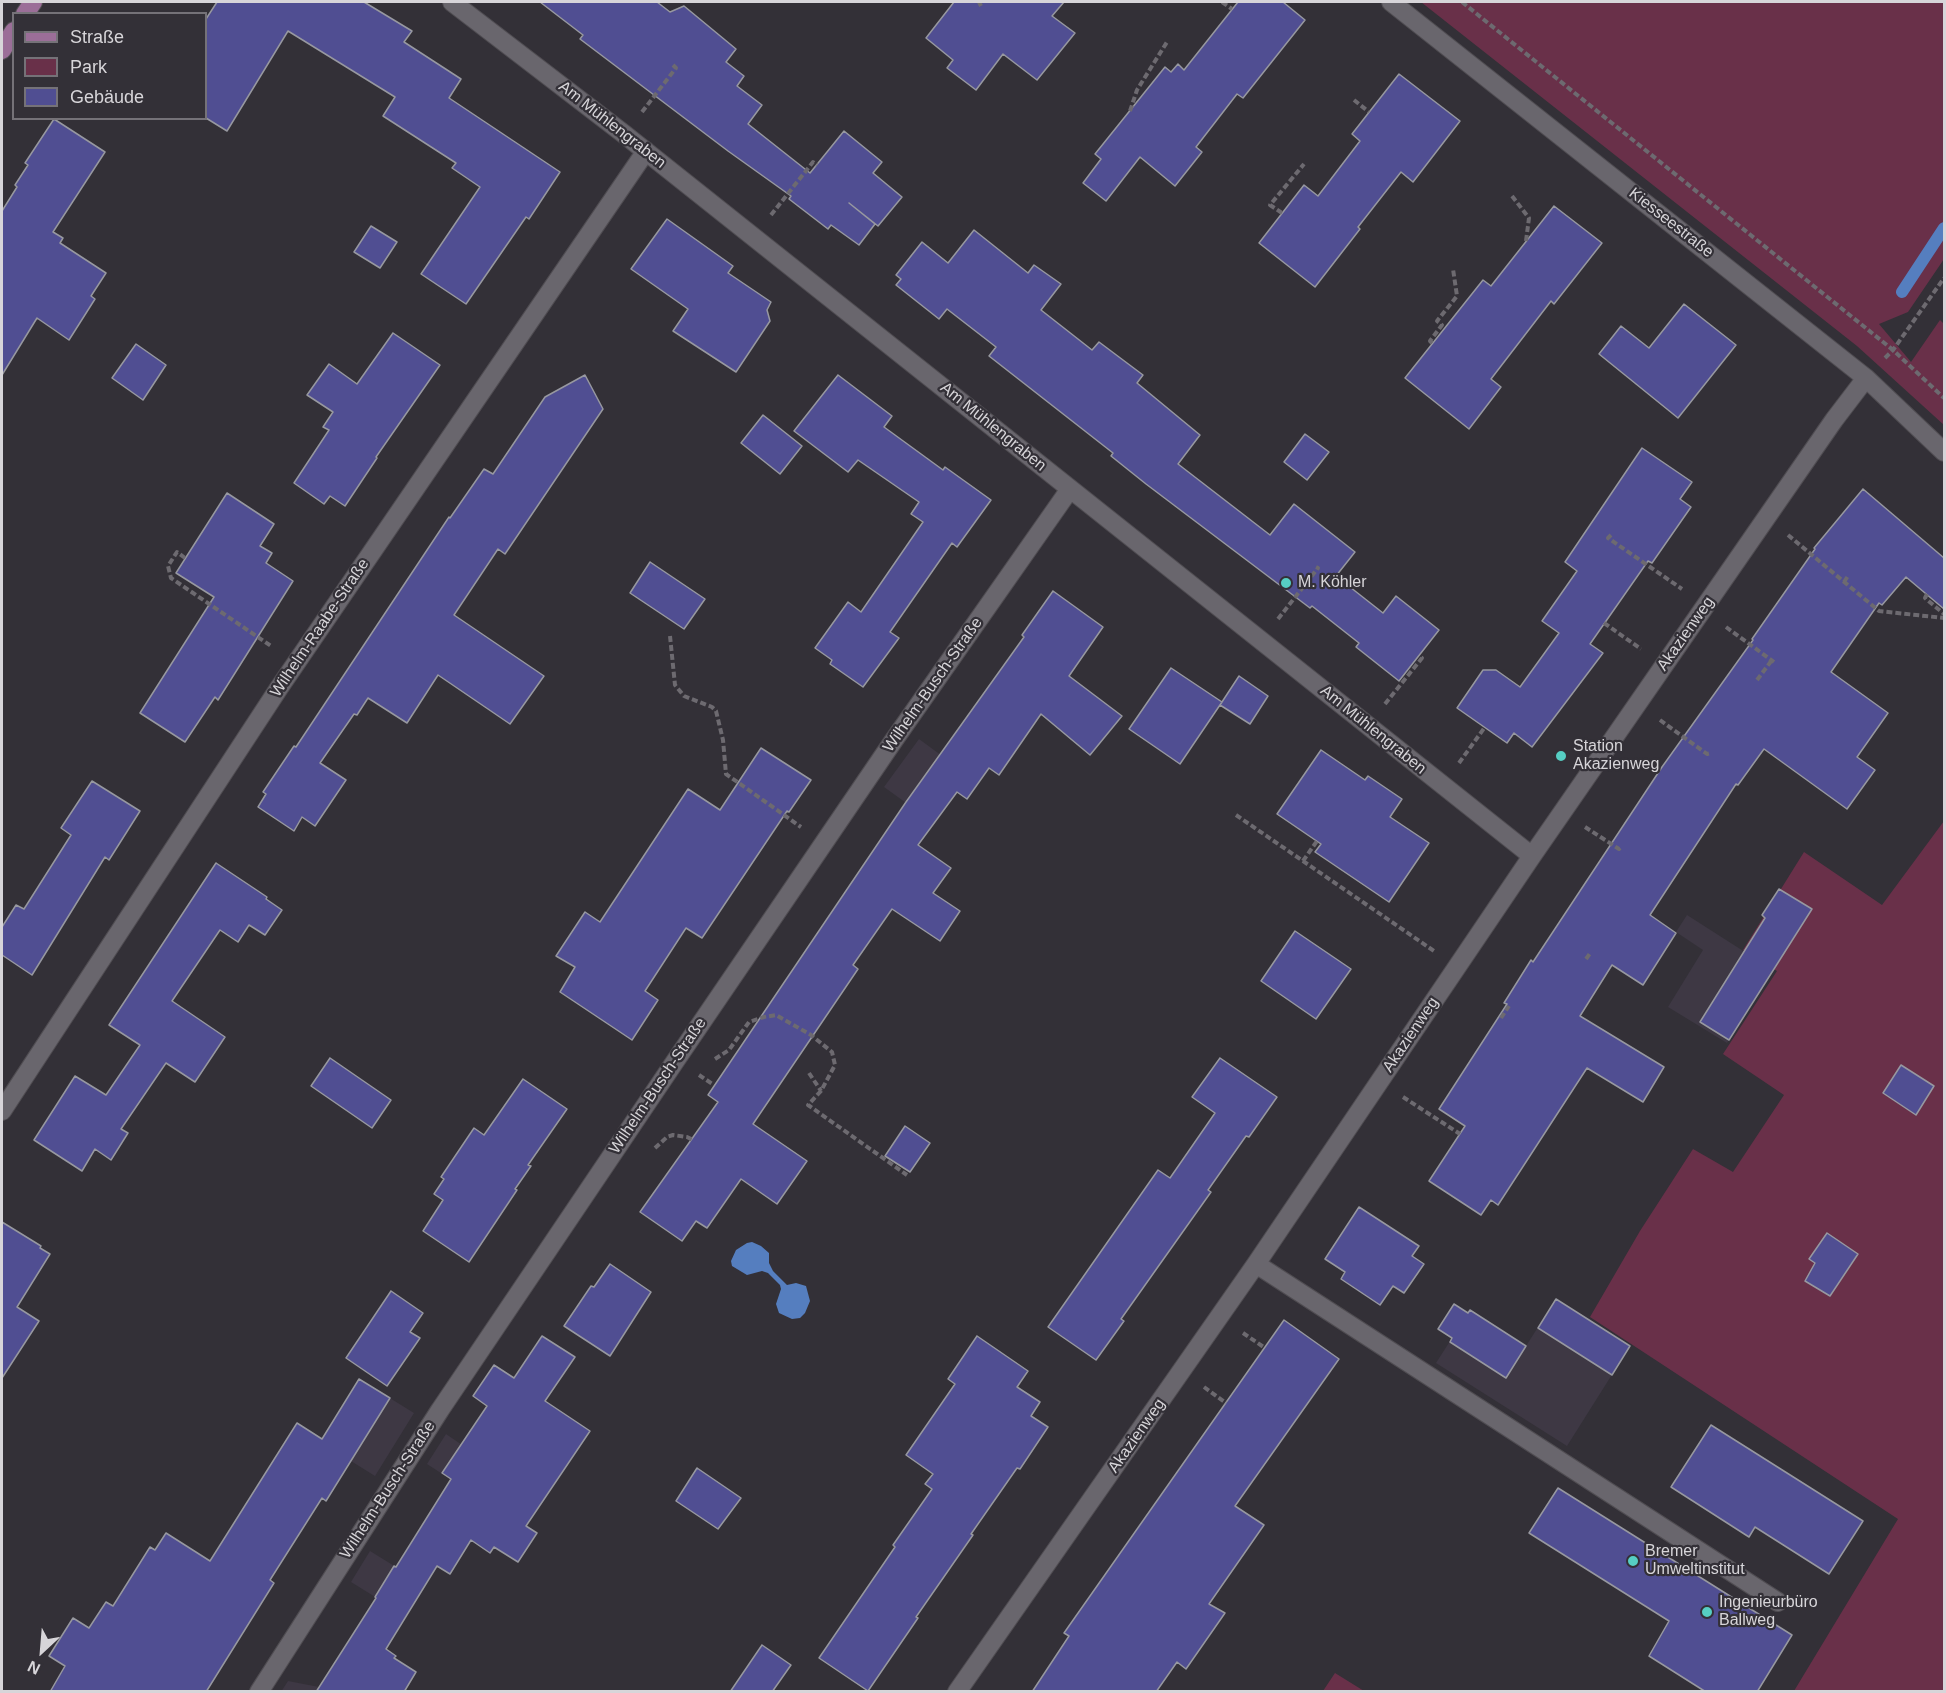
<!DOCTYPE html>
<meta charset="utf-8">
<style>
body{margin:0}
#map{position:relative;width:1946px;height:1693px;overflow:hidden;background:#333037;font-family:Arial,sans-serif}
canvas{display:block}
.frame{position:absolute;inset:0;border:3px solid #d7d5d9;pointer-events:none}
.legend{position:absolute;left:12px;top:12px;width:195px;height:108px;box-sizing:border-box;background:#333037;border:2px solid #757278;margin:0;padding:8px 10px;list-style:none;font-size:18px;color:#d7d5d9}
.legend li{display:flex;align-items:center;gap:12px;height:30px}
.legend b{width:30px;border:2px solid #757278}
.north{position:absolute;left:12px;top:1621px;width:60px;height:60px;-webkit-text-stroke:4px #333037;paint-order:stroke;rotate:206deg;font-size:16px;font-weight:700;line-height:24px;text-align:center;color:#d7d5d9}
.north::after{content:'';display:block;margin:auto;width:21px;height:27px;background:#d7d5d9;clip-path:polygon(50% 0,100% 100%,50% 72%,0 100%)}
</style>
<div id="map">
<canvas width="1946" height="1693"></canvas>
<div class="frame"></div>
<ul class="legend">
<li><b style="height:8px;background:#9b6e98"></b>Straße</li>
<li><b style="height:16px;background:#693049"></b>Park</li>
<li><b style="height:16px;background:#504e92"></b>Gebäude</li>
</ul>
<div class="north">N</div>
</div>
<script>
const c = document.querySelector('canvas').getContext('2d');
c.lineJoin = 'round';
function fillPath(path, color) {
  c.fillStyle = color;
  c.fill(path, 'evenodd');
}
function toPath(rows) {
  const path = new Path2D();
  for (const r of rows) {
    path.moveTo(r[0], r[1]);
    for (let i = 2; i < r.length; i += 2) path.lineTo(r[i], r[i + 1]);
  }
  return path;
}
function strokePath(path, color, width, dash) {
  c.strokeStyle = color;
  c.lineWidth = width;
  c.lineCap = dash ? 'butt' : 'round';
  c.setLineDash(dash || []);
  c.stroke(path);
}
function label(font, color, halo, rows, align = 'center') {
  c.font = font + ' Arial,sans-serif';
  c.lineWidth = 4.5;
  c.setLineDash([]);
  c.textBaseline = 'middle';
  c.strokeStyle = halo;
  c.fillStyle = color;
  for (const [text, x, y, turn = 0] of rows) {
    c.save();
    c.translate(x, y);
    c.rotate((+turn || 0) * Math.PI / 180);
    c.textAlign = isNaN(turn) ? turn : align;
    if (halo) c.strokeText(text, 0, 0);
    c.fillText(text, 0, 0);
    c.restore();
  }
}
fillPath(toPath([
 [919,739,979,783,967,799,957,792,934,823,884,787],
 [1687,915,1773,970,1727,1043,1668,1007,1703,950,1676,932],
 [1556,1299,1630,1346,1567,1446,1436,1363,1470,1310,1526,1346],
 [359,1379,414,1413,375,1476,351,1461,353,1458,338,1428,331,1424],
 [446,1434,490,1464,470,1492,427,1464],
 [370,1551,425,1585,406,1616,351,1582],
 [288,1681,319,1687,326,1691,281,1692]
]), '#3e3844');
fillPath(toPath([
 [1421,2,1944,2,1944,259,1908,312,1879,324,1911,362,1940,320,1944,324,1944,425,1857,346],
 [1944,821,1944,1691,1794,1691,1898,1519,1590,1317,1640,1231,1693,1149,1733,1172,1784,1095,1723,1054,1777,971,1743,950,1804,852,1882,905],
 [1335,1673,1364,1691,1323,1691]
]), '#693049');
fillPath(toPath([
 [752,1242,761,1246,769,1253,769,1263,773,1271,787,1285,796,1283,806,1286,810,1301,805,1313,800,1318,792,1319,779,1313,776,1304,781,1289,780,1285,768,1273,762,1271,747,1275,732,1266,731,1261,736,1250,747,1243]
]), '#557ebf');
strokePath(toPath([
 [1902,292,1944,228]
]), '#557ebf', 12);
const building = toPath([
 [217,2,364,2,412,31,404,42,461,79,449,98,560,172,529,219,526,217,466,304,421,274,480,187,452,168,456,163,383,116,395,97,288,31,227,131,206,118,206,19,217,2],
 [540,2,657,2,670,12,684,6,736,49,726,62,744,76,737,86,762,105,748,124,810,173,844,131,882,162,873,173,902,197,878,226,849,203,875,224,859,245,831,225,828,229,789,199,791,196,728,151,580,39,583,35,540,2],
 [954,2,1064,2,1052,16,1075,33,1037,80,1003,54,976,90,947,68,953,60,926,38,954,2],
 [1238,2,1283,2,1305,20,1243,98,1237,94,1196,147,1202,152,1175,186,1140,157,1106,201,1083,183,1101,159,1095,154,1165,67,1171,72,1178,64,1184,70,1238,2],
 [1399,74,1460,121,1413,182,1401,172,1358,227,1360,229,1315,287,1259,243,1304,185,1318,196,1360,141,1352,134,1399,74],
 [54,119,105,152,53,232,63,238,60,243,106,273,91,296,95,299,69,340,37,318,2,375,2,211,17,187,15,185,28,165,25,163,54,119],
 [1554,206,1602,243,1554,304,1551,301,1491,379,1501,387,1469,429,1405,378,1483,280,1491,286,1554,206],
 [667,219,733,266,728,273,771,302,767,310,770,321,736,372,673,331,688,309,631,269,667,219],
 [371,226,397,242,380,268,354,252,371,226],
 [974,230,1028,273,1034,265,1061,284,1041,310,1092,350,1099,342,1143,375,1137,383,1200,435,1178,464,1270,535,1294,504,1355,552,1336,576,1383,613,1396,596,1439,630,1399,681,1356,647,1359,643,1312,606,1310,608,1146,484,1111,456,1113,453,989,356,996,347,947,309,939,319,896,285,901,279,896,275,922,242,948,263,974,230],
 [1684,304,1736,345,1678,418,1599,354,1621,326,1649,348,1684,304],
 [393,333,440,365,376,457,377,458,345,506,330,496,324,504,294,483,329,430,323,427,333,412,307,395,329,364,357,384,393,333],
 [136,344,166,365,143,400,112,378,136,344],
 [585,375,603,409,505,554,498,549,454,615,544,676,510,724,438,675,407,723,368,698,357,715,354,714,320,763,346,780,315,826,302,817,294,831,258,807,266,794,263,792,294,746,296,747,449,517,450,518,484,469,493,474,545,397,585,375],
 [838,375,892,416,884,427,943,470,945,467,991,500,957,547,952,543,890,632,899,638,863,687,830,664,832,660,815,648,848,602,861,612,923,522,911,514,919,502,858,460,848,472,794,431,838,375],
 [763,415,802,446,780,474,741,443,763,415],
 [1305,434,1329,452,1307,480,1284,462,1305,434],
 [1642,448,1692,482,1680,499,1691,507,1652,563,1648,561,1590,644,1603,653,1532,747,1514,733,1507,743,1457,708,1483,670,1496,670,1520,687,1559,633,1542,621,1577,571,1565,562,1642,448],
 [1863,489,1944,558,1944,609,1906,577,1882,605,1879,603,1831,672,1888,713,1857,757,1875,770,1847,809,1764,749,1738,785,1736,784,1650,915,1676,933,1643,985,1612,965,1580,1016,1664,1067,1643,1102,1587,1068,1498,1205,1491,1200,1481,1215,1429,1181,1465,1126,1439,1109,1507,1004,1504,1003,1531,960,1533,962,1662,767,1753,640,1752,639,1815,549,1814,548,1863,489],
 [227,493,274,524,260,546,272,553,266,563,293,581,218,700,215,697,185,742,140,713,214,597,176,573,227,493],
 [650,562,705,599,684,629,630,593,650,562],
 [1053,591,1103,627,1069,676,1122,716,1090,755,1041,714,999,775,989,768,967,799,957,792,918,845,951,868,933,893,960,911,940,941,892,909,853,965,858,969,753,1124,807,1161,777,1204,741,1179,707,1228,696,1221,682,1241,640,1212,718,1102,708,1095,906,802,1024,637,1022,635,1053,591],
 [1171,668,1222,702,1180,764,1129,729,1171,668],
 [1239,676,1268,696,1250,724,1220,705,1239,676],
 [761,748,811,780,789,812,787,811,702,938,686,928,645,991,658,1000,632,1040,560,992,575,967,556,956,585,912,600,922,688,789,720,810,761,748],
 [1321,750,1365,780,1368,776,1402,799,1390,817,1429,843,1389,902,1315,852,1321,844,1277,814,1321,750],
 [92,781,140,811,109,860,105,857,32,975,2,955,2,927,16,905,24,909,71,835,61,828,92,781],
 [216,863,267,897,266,899,282,910,265,935,249,925,238,942,220,930,172,1001,225,1037,195,1082,166,1063,121,1129,128,1133,111,1160,95,1149,82,1171,34,1140,75,1076,106,1095,140,1045,109,1025,216,863],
 [1779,889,1812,909,1729,1040,1700,1022,1765,918,1762,915,1779,889],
 [1295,931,1351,969,1316,1019,1261,981,1295,931],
 [330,1058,391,1100,372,1128,311,1086,330,1058],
 [1220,1058,1277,1097,1249,1137,1246,1136,1208,1190,1211,1192,1121,1319,1124,1321,1096,1360,1048,1327,1158,1170,1170,1178,1215,1113,1192,1097,1220,1058],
 [1901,1065,1934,1086,1916,1115,1883,1093,1901,1065],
 [523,1079,567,1109,528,1165,531,1166,515,1189,517,1190,469,1262,423,1231,443,1200,434,1194,444,1179,441,1177,474,1128,484,1135,523,1079],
 [905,1126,930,1143,910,1172,885,1156,905,1126],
 [1359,1207,1419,1246,1412,1256,1424,1264,1404,1293,1393,1286,1380,1305,1341,1279,1345,1272,1325,1259,1359,1207],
 [2,1222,41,1246,40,1248,50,1254,17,1307,39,1321,2,1378,2,1222],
 [1827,1233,1858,1254,1830,1296,1805,1281,1815,1263,1809,1259,1827,1233],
 [610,1264,651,1292,610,1356,564,1326,591,1286,594,1287,610,1264],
 [391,1291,423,1313,410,1332,420,1338,387,1386,346,1358,391,1291],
 [1556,1299,1630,1346,1612,1375,1538,1328,1556,1299],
 [1454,1304,1468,1313,1470,1310,1526,1346,1506,1378,1450,1342,1452,1338,1438,1329,1454,1304],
 [1284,1320,1339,1359,1235,1506,1264,1525,1209,1604,1225,1613,1186,1669,1177,1662,1156,1692,1032,1692,1069,1636,1064,1633,1284,1320],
 [542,1336,575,1357,545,1401,590,1431,526,1526,537,1533,518,1562,494,1547,490,1553,471,1540,450,1574,437,1566,386,1649,396,1656,394,1658,416,1672,404,1692,316,1692,376,1598,375,1597,394,1566,396,1567,451,1479,442,1473,487,1406,473,1396,494,1365,514,1378,542,1336],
 [977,1336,1028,1371,1017,1387,1040,1402,1031,1416,1048,1427,1020,1469,1017,1468,971,1534,973,1535,916,1617,918,1618,868,1691,819,1658,895,1547,893,1545,932,1489,925,1484,933,1474,906,1455,955,1384,948,1379,977,1336],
 [359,1379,390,1398,326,1501,322,1498,270,1580,274,1583,206,1692,50,1692,65,1666,49,1656,73,1618,89,1628,106,1602,113,1606,150,1547,155,1550,166,1533,210,1561,297,1423,322,1439,359,1379],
 [1711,1425,1863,1521,1829,1574,1755,1527,1749,1537,1671,1487,1711,1425],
 [697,1468,741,1498,718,1529,676,1501,697,1468],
 [1558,1488,1792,1635,1757,1692,1706,1692,1649,1656,1669,1621,1529,1533,1558,1488],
 [762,1645,791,1665,772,1692,730,1692,762,1645]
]);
fillPath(building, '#504e92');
strokePath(building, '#9798a0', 1.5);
const minor = toPath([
 [452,2,624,134,1532,856],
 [1391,2,1866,378,1944,452],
 [2,1111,279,688,646,151],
 [1256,1264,1778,1602],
 [259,1692,440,1410,676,1060,894,740,1070,489],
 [957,1692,1256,1264,1532,856,1834,420,1866,378]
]);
const major = toPath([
 [25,14,33,2],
 [2,50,14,31]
]);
strokePath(minor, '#504d52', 20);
strokePath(major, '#504d52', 20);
strokePath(toPath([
 [979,2,981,6],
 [1222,2,1232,9],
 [1462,2,1893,350,1944,398],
 [1354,100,1369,112],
 [1130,111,1137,90,1167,42],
 [642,112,676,68,673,65],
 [1512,196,1529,218,1526,241],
 [1282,213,1270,205,1304,164],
 [771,215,813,162,817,165],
 [1432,343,1430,341,1442,325,1437,321,1457,296,1453,269],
 [1885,358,1893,350,1944,278],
 [1611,535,1608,538,1682,589],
 [1788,535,1879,611,1944,618],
 [185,558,177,552,168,566,171,578,271,646],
 [1844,582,1848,576],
 [1927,594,1925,598,1944,614],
 [1278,619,1318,568,1316,567],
 [1604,623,1641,649],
 [1726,627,1774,662],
 [670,636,675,685,684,696,712,707,716,711,723,740,726,774,801,827],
 [1757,680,1772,660],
 [1385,704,1422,658,1419,656],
 [1660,720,1707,754,1711,753],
 [1459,763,1485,727],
 [1236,815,1434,951],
 [1585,827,1619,849,1621,847],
 [1303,861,1317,841],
 [1586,959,1591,952],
 [1501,1018,1509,1006],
 [715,1059,729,1050,749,1022,764,1017,776,1015,811,1035,832,1052,835,1065,821,1091,808,1105,907,1175],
 [809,1073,821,1091],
 [699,1075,714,1085],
 [1403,1097,1460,1134],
 [655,1148,667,1137,673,1135,687,1137,693,1140],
 [1243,1333,1265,1348],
 [1204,1387,1226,1403]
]), '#6d6a70', 4, [6, 3]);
strokePath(minor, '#69666d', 18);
strokePath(major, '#9b6e98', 18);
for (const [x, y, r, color] of [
 [1286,583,6,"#56cec3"],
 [1561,756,6,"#56cec3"],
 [1633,1561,6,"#56cec3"],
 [1707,1612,6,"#56cec3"]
]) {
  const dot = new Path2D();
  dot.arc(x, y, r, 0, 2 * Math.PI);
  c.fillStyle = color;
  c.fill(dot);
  strokePath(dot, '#333037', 2);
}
label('16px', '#d7d5d9', '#333037', [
 ["Am Mühlengraben",612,125,38],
 ["Kiesseestraße",1671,223,38],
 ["Am Mühlengraben",993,427,39],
 ["Wilhelm-Raabe-Straße",320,628,-56],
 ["Akazienweg",1686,634,-55],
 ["Wilhelm-Busch-Straße",933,685,-55],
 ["Am Mühlengraben",1373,730,39],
 ["Akazienweg",1411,1035,-56],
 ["Wilhelm-Busch-Straße",658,1086,-56],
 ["Akazienweg",1137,1436,-55],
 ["Wilhelm-Busch-Straße",388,1490,-57]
]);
label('16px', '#d7d5d9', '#333037', [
 ["M. Köhler",1298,583],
 ["Station",1573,747],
 ["Akazienweg",1573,765],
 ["Bremer",1645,1552],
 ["Umweltinstitut",1645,1570],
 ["Ingenieurbüro",1719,1603],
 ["Ballweg",1719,1621]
], 'left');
</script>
